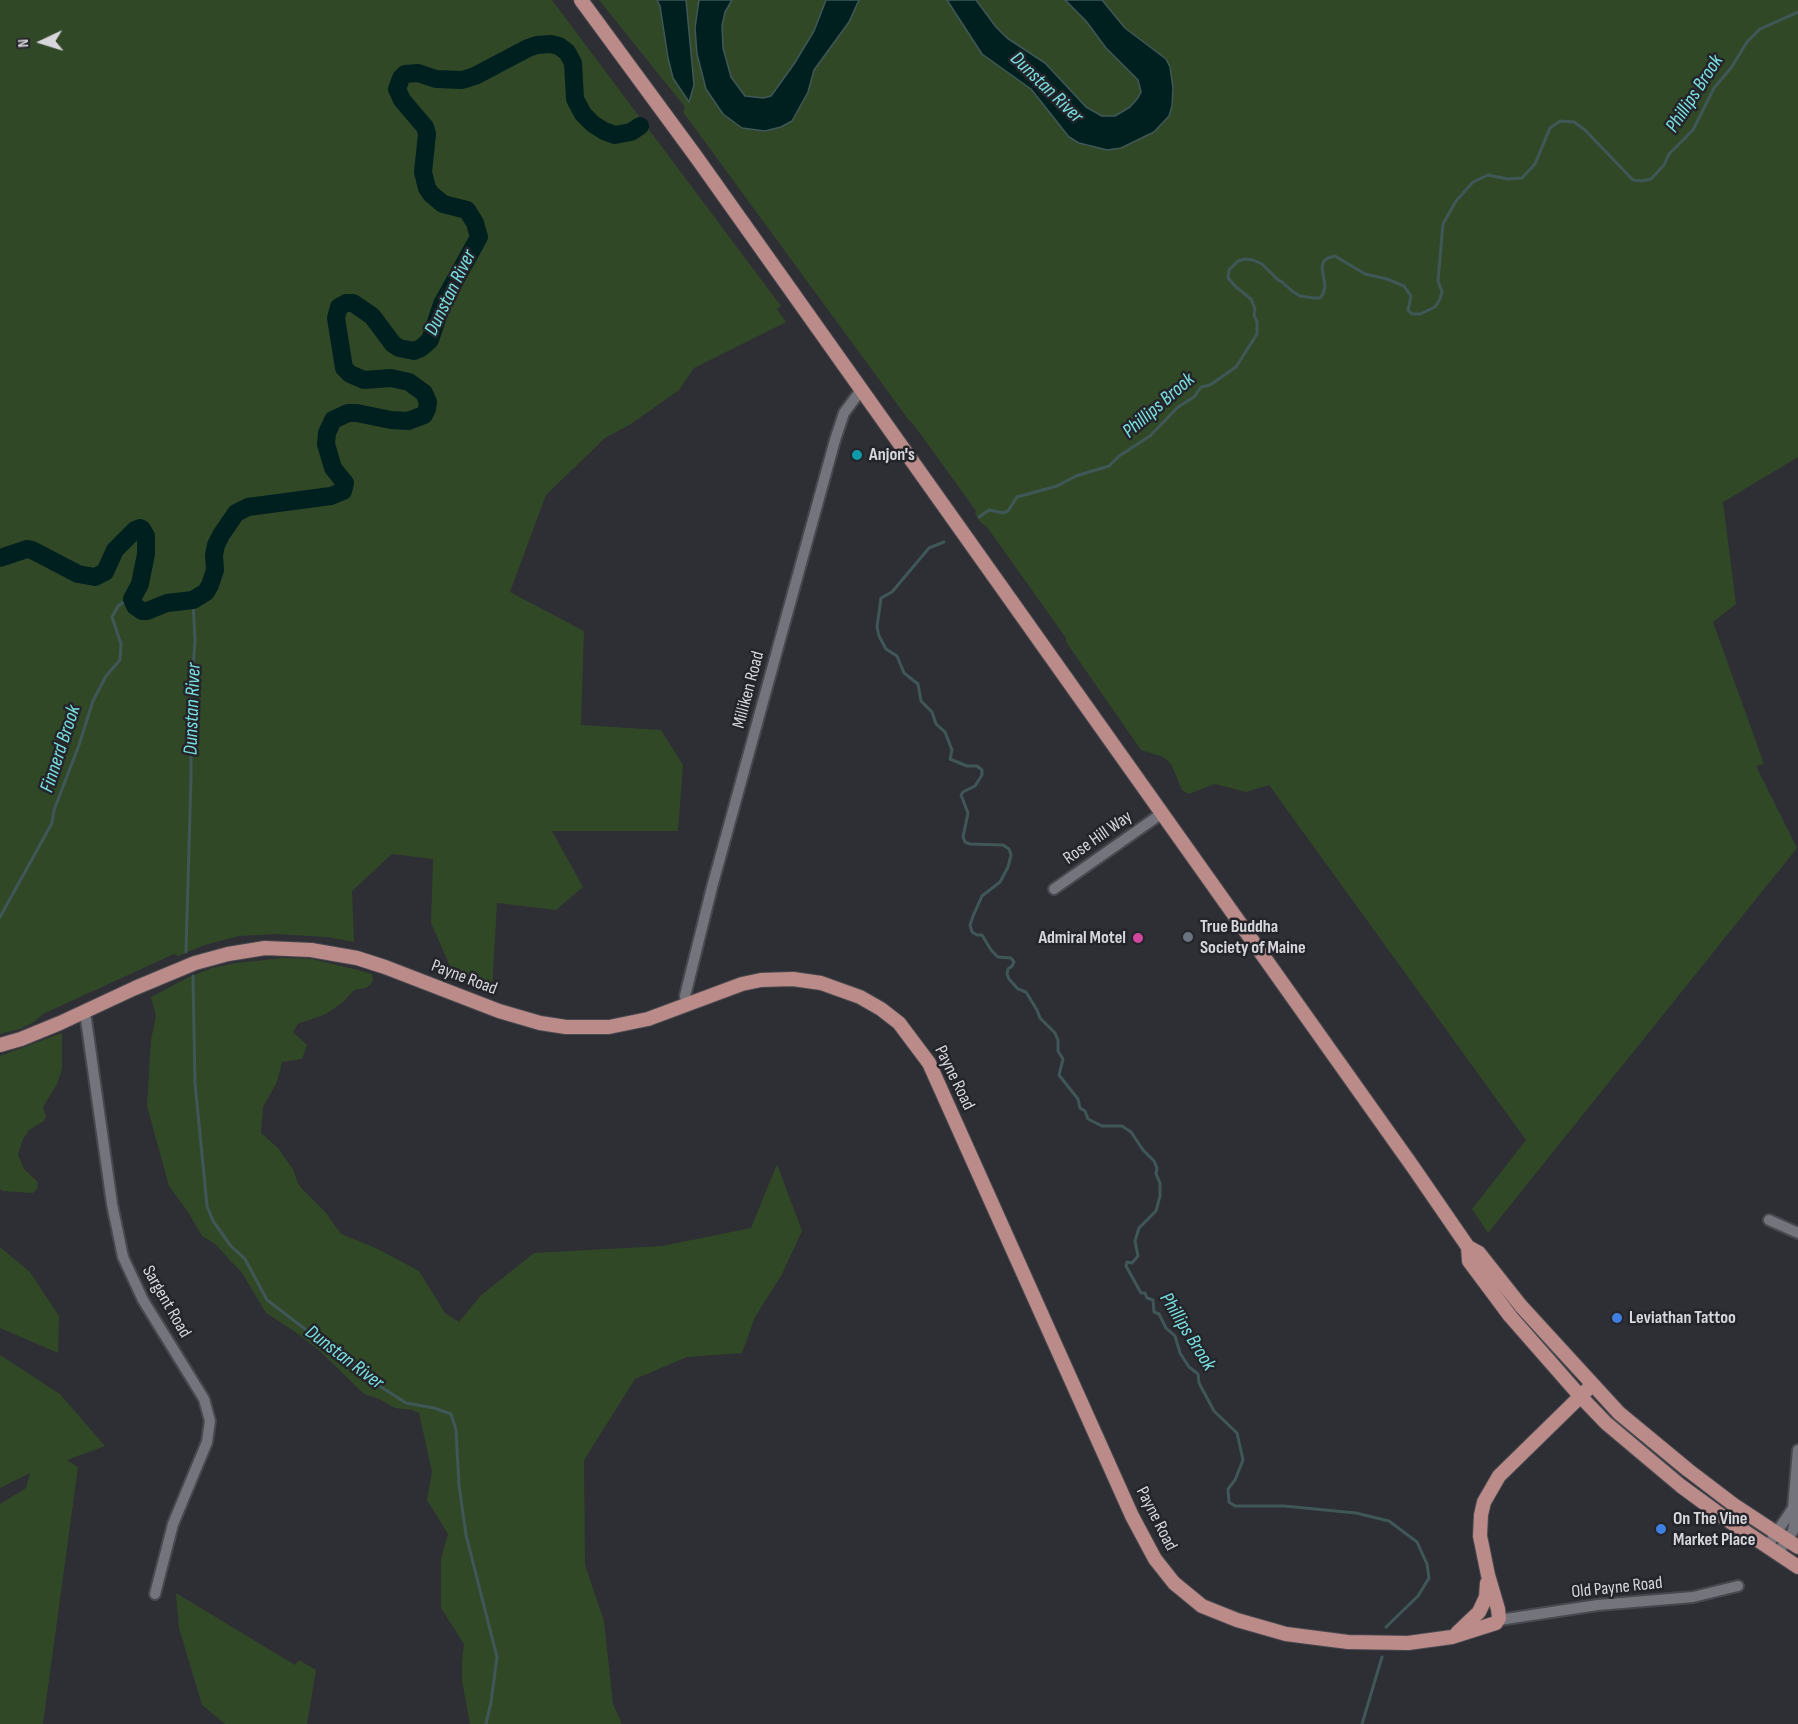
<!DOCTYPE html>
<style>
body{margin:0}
#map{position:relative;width:1798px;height:1724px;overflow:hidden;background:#2e2e35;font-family:"Sofia Sans Condensed",sans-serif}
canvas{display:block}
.north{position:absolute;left:12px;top:12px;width:60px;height:60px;-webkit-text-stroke:4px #24252b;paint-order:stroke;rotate:266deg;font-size:16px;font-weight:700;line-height:24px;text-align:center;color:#d6d6db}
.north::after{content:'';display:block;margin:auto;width:21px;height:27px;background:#d6d6db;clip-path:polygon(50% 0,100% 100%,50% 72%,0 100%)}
</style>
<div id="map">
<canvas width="1798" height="1724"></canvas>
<div class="north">N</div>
</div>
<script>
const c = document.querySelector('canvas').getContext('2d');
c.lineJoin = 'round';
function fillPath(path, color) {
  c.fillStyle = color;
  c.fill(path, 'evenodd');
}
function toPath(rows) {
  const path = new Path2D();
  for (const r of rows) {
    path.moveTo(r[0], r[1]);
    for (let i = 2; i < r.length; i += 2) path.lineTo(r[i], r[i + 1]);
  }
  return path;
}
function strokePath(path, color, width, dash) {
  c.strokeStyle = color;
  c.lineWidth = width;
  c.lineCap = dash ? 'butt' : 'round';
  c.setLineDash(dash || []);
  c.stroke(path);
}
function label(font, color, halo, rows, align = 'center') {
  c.font = font + ' "Sofia Sans Condensed",sans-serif';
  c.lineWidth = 5;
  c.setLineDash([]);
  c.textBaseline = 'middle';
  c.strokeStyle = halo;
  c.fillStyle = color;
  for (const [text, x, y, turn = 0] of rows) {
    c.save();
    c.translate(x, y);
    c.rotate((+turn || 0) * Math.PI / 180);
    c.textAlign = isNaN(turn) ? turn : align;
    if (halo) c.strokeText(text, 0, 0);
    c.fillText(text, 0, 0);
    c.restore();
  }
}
fillPath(toPath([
 [0,0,552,0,781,306,777,309,786,322,694,368,679,390,631,424,605,438,546,495,510,592,584,631,581,725,661,730,683,765,678,831,552,831,583,887,556,910,497,903,492,991,463,981,462,978,453,977,453,973,431,923,433,859,392,854,352,891,354,942,327,937,275,934,239,936,205,945,178,956,174,954,43,1014,34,1022,20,1029,0,1034],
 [599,0,1798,0,1798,457,1723,502,1736,604,1713,622,1764,764,1756,766,1797,848,1488,1233,1472,1209,1526,1140,1269,785,1246,792,1215,784,1189,794,1182,790,1171,764,1163,757,1141,750,1066,642,1066,638,987,527,980,522,975,513,976,511,914,425,908,419,683,112,685,107],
 [284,958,312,959,358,970,372,974,373,980,370,985,365,988,354,990,342,1003,326,1014,298,1024,293,1032,307,1045,302,1059,282,1062,277,1082,263,1107,261,1133,278,1148,294,1171,298,1184,303,1190,326,1213,341,1234,376,1248,419,1271,445,1313,459,1322,480,1296,534,1253,662,1246,751,1228,777,1164,802,1231,781,1276,755,1317,742,1353,687,1357,635,1379,584,1460,585,1565,604,1621,613,1704,622,1724,470,1724,462,1681,462,1661,464,1644,441,1608,441,1559,448,1534,427,1500,432,1472,419,1413,412,1410,395,1408,379,1399,364,1394,320,1351,294,1331,266,1313,242,1273,215,1244,202,1236,188,1212,169,1186,147,1106,151,1040,156,1016,151,997,189,977,212,968,236,963],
 [62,1033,62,1069,57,1084,43,1107,46,1116,44,1121,29,1130,22,1141,18,1155,24,1169,37,1181,38,1184,37,1189,33,1193,3,1191,0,1189,0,1056],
 [0,1247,30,1272,59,1316,58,1353,0,1328],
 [0,1355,60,1394,105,1446,67,1460,78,1467,43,1724,0,1724,0,1504,26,1488,30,1473,0,1488],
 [176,1593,295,1665,299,1660,316,1670,307,1724,225,1724,202,1705,179,1628]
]), '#314827');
const water = toPath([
 [657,0,686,0,694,85,689,102,673,78,668,58,660,6,657,0],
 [699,0,732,0,725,12,722,26,723,48,731,77,745,96,763,98,771,96,794,64,814,31,826,0,859,0,849,22,814,70,808,92,792,121,781,127,765,131,742,128,723,114,706,89,697,54,695,28,699,0],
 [947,0,976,0,996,27,1007,38,1045,63,1086,107,1102,116,1115,116,1130,107,1138,98,1141,92,1138,80,1106,48,1086,21,1065,0,1102,0,1125,28,1166,59,1170,67,1173,88,1172,106,1169,116,1154,132,1121,148,1107,150,1079,143,1069,137,1031,89,982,54,947,0]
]);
fillPath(water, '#002020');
strokePath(water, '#405758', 1.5);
strokePath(toPath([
 [979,517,989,510,1003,513,1008,511,1017,497,1057,486,1076,476,1109,466,1119,456,1150,436,1178,407,1194,397,1201,387,1210,385,1236,367,1257,334,1257,322,1254,315,1255,309,1251,299,1236,287,1228,278,1229,270,1238,261,1245,259,1253,260,1262,264,1277,279,1282,282,1292,291,1300,296,1314,298,1320,298,1323,294,1325,287,1322,267,1324,261,1328,258,1335,256,1365,274,1387,279,1404,286,1411,296,1408,310,1412,314,1420,314,1435,307,1440,299,1442,292,1438,281,1443,224,1456,201,1473,182,1488,175,1508,179,1522,178,1535,164,1550,128,1560,121,1574,122,1585,130,1633,180,1641,181,1651,179,1664,165,1669,154,1693,130,1714,88,1731,68,1747,42,1760,29,1798,12],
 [944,542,929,548,892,592,881,598,877,627,879,636,886,649,897,656,904,673,918,684,921,701,932,712,936,724,945,732,952,750,950,759,967,766,977,766,982,770,982,775,975,786,963,792,961,795,968,813,963,837,965,842,970,844,1003,845,1009,849,1011,855,1008,867,1000,882,982,896,973,916,970,925,972,932,977,935,982,935,991,950,998,957,1011,958,1014,962,1012,966,1008,969,1007,974,1009,979,1018,989,1026,992,1037,1010,1040,1018,1055,1033,1058,1040,1058,1051,1063,1059,1059,1075,1078,1099,1080,1108,1085,1111,1088,1119,1102,1126,1122,1126,1131,1132,1143,1150,1154,1161,1157,1168,1156,1174,1160,1183,1160,1196,1156,1211,1139,1228,1135,1241,1138,1256,1132,1263,1127,1262,1126,1266,1141,1293,1145,1293,1147,1298,1153,1300,1154,1312,1159,1314,1166,1328,1175,1336,1180,1353,1189,1367,1198,1374,1199,1383,1214,1411,1237,1433,1243,1460,1235,1480,1228,1489,1229,1502,1235,1506,1284,1506,1356,1513,1389,1521,1417,1542,1427,1564,1429,1578,1418,1596,1386,1627],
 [0,917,52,823,54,810,79,745,93,701,106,676,120,660,121,644,112,617,118,606,133,596],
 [186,952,191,777,191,701,195,640,193,600],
 [193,976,195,1083,207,1206,213,1221,231,1246,245,1259,267,1300,381,1387,406,1403,434,1408,451,1414,456,1430,459,1485,466,1535,497,1657,491,1702,486,1724],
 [1362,1724,1382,1657]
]), '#405758', 3);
strokePath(toPath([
 [0,558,27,549,32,550,78,574,95,577,105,572,115,550,135,530,140,528,142,529,146,536,146,554,140,584,132,599,135,606,142,611,147,611,167,603,193,600,206,592,210,585,215,570,214,555,216,545,221,535,236,513,248,507,331,496,343,491,345,483,333,468,326,444,327,433,333,420,348,413,357,413,391,420,408,421,424,415,427,409,428,402,424,393,409,382,391,378,364,380,350,374,344,368,336,318,339,307,346,303,353,303,372,316,393,344,399,348,414,351,421,348,430,340,442,304,479,237,475,223,467,210,443,204,431,194,427,188,423,172,427,134,425,127,402,100,397,89,401,78,405,74,418,73,436,79,462,80,475,76,528,48,537,45,551,44,559,46,567,52,573,63,575,99,583,114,593,124,604,131,615,135,631,132,640,126]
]), '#002020', 18);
const minor = toPath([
 [1054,889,1161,814],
 [687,1005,685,996,712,887,835,440,844,413,861,390],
 [85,1012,112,1204,123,1257,143,1300,204,1399,210,1421,207,1442,173,1524,155,1594],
 [1769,1220,1798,1233],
 [1767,1547,1793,1508,1798,1450],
 [1777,1554,1793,1531,1796,1515,1793,1508],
 [1499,1620,1598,1605,1693,1597,1738,1586]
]);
const major = toPath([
 [581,0,697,158,1413,1167,1468,1247,1479,1253,1521,1306,1619,1413,1688,1470,1734,1505,1798,1547],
 [0,1045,21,1039,60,1023,135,988,195,963,228,954,265,948,311,950,357,958,385,967,499,1011,540,1023,566,1027,609,1027,648,1019,742,984,761,980,793,979,821,983,860,997,881,1009,899,1023,929,1063,1132,1516,1155,1559,1174,1583,1202,1606,1237,1620,1286,1634,1348,1642,1408,1643,1452,1637,1496,1623,1499,1618,1498,1609,1488,1575,1480,1536,1481,1515,1484,1502,1499,1476,1592,1385],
 [1468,1247,1469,1261,1510,1316,1581,1397,1606,1423,1681,1486,1726,1519,1798,1567],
 [1457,1633,1479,1612,1486,1597,1487,1583]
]);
strokePath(minor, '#48494e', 14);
strokePath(major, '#48494e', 16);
strokePath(minor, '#74747c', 10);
strokePath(major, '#bb8b89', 14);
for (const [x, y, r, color] of [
 [857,455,6,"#0f9aa8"],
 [1188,937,6,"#6b7280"],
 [1138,938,6,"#d1479c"],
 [1617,1318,6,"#3f7fe0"],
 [1661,1529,6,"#3f7fe0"]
]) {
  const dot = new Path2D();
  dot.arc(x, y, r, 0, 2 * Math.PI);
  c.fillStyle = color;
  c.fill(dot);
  strokePath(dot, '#24252b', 2);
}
label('bold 18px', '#d6d6db', '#24252b', [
 ["Anjon's",869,455],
 ["True Buddha",1200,927],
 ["Society of Maine",1200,948],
 ["Admiral Motel",1126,938,"right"],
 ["Leviathan Tattoo",1629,1318],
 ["On The Vine",1673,1519],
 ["Market Place",1673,1540]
], 'left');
label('18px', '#d6d6db', '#24252b', [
 ["Milliken Road",749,690,-75],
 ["Rose Hill Way",1098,838,-35],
 ["Payne Road",464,978,21],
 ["Payne Road",954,1078,64],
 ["Sargent Road",166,1302,60],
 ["Payne Road",1156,1519,63],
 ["Old Payne Road",1617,1588,-6]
]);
label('italic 20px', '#78e0e1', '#24252b', [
 ["Dunstan River",1046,88,44],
 ["Phillips Brook",1695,94,-57],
 ["Dunstan River",451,293,-64],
 ["Phillips Brook",1159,406,-41],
 ["Dunstan River",193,709,-88],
 ["Finnerd Brook",61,749,-72],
 ["Phillips Brook",1187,1332,58],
 ["Dunstan River",344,1358,37]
]);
</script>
